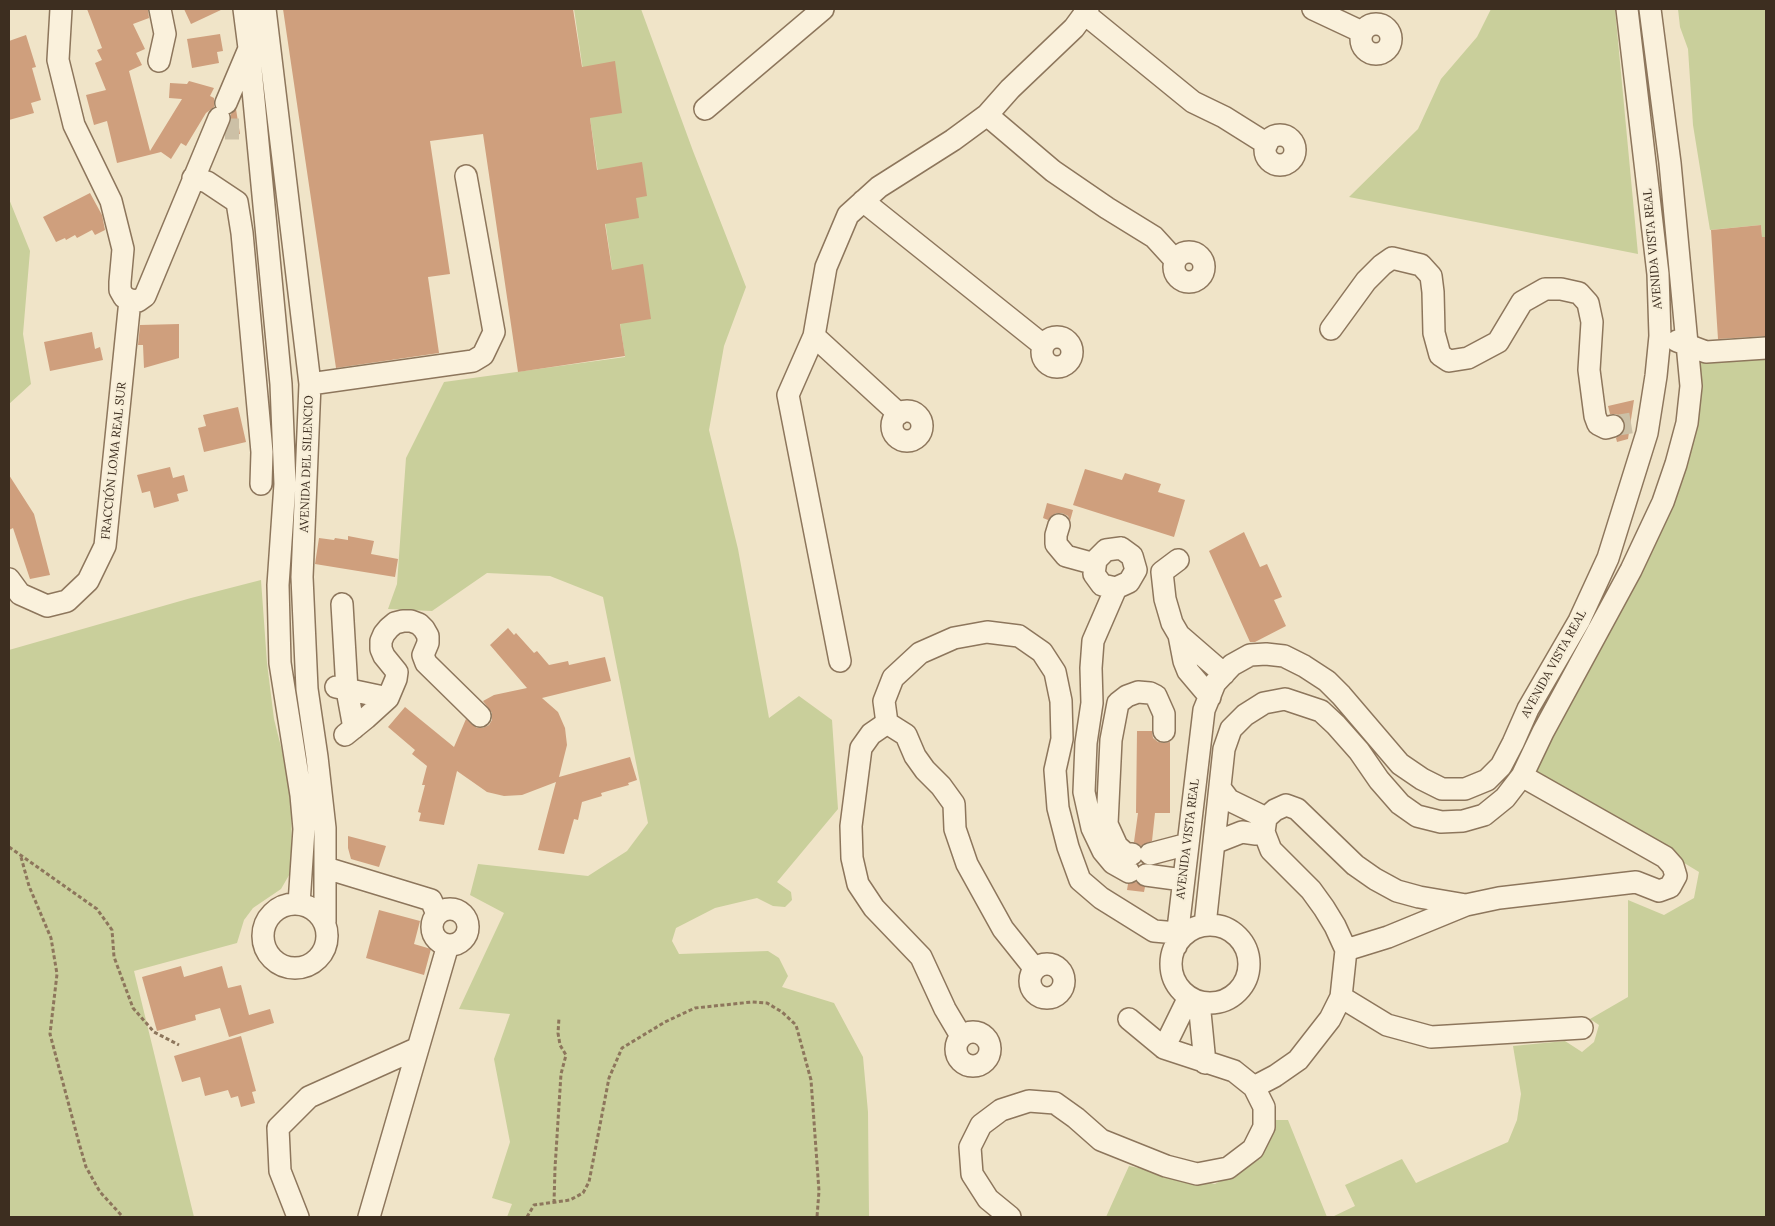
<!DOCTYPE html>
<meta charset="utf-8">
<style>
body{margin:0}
#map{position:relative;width:1775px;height:1226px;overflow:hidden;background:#f0e4c8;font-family:Lora,serif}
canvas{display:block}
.frame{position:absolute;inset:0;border:10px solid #3d2e20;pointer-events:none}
</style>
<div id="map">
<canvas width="1775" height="1226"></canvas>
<div class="frame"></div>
</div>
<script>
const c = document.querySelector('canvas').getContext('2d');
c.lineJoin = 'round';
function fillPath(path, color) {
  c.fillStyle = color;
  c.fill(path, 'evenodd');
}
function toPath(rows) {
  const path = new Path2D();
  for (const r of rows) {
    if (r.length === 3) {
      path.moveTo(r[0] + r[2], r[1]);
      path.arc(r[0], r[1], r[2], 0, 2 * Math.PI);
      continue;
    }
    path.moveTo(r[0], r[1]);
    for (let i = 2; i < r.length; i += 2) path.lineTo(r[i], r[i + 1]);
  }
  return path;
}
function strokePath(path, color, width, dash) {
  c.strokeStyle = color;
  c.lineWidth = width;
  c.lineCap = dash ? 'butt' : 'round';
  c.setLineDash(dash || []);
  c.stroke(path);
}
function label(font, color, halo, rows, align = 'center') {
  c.font = font + ' Lora,serif';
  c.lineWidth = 4;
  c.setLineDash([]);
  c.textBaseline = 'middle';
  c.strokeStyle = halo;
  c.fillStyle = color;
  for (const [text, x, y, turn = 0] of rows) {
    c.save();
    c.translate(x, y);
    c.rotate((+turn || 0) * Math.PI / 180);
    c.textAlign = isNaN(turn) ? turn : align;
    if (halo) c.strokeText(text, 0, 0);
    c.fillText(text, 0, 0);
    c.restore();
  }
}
fillPath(toPath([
 [574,9,641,9,693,151,746,287,724,346,709,430,738,549,769,718,799,696,832,720,838,809,777,882,791,892,792,900,785,907,773,906,757,898,715,908,676,928,672,941,679,954,768,951,779,958,788,976,782,987,834,1003,863,1057,868,1112,869,1217,507,1217,512,1204,492,1198,510,1142,494,1059,510,1014,459,1009,504,913,470,895,478,864,588,876,627,851,648,823,603,597,550,576,487,573,432,611,388,609,397,584,406,458,444,382,625,357],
 [1491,9,1615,9,1638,254,1349,197,1418,129,1441,79,1477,37],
 [1678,9,1766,9,1766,241,1766,237,1762,237,1761,225,1710,230,1693,125,1688,49,1680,27],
 [9,199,30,251,23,334,31,384,9,404],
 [1766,357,1766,1217,1332,1217,1355,1206,1345,1185,1402,1159,1416,1183,1508,1142,1517,1120,1521,1094,1513,1046,1565,1041,1582,1052,1594,1042,1599,1025,1590,1019,1628,997,1628,900,1664,915,1694,898,1699,872,1534,772,1673,506,1686,465,1700,391,1700,362],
 [261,580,267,663,274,719,291,787,292,870,281,889,253,908,244,920,237,943,134,971,194,1217,9,1217,9,650,191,598],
 [1274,1120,1288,1120,1327,1217,1106,1217,1129,1166,1215,1184,1260,1159]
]), '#c9cf9b');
fillPath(toPath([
 [87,9,148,9,149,18,133,24,145,49,136,53,142,65,129,71,150,151,182,99,169,98,170,83,187,84,189,81,214,88,210,96,214,98,214,107,206,113,186,146,181,143,171,159,161,152,117,163,107,121,94,125,86,95,106,90,95,63,102,60,97,50,102,48],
 [184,9,223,9,191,24],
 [283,9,573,9,582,67,615,61,622,113,590,118,597,170,642,162,647,196,636,198,639,218,605,224,612,270,643,264,651,319,620,324,625,356,518,372,483,134,430,141,450,274,428,277,439,353,336,368],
 [220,34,223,51,217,52,219,63,192,68,187,39],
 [26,35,36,67,32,68,41,100,31,103,34,113,9,120,9,41],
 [236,109,240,134,226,135,231,122,231,114],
 [90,193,102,215,105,230,95,235,92,230,77,238,75,235,66,240,65,238,56,242,43,217],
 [1761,225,1762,237,1766,237,1766,336,1718,339,1711,230],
 [179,324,179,358,144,368,143,345,138,345,140,325],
 [92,332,95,349,100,347,103,360,50,371,44,342],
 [1634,400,1628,439,1617,442,1616,438,1622,434,1625,429,1625,423,1621,417,1616,414,1610,414,1608,406],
 [238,407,246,442,204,452,198,428,206,426,203,415],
 [170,467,173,478,184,475,188,491,177,494,179,501,154,508,150,491,142,493,137,475],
 [1085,469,1122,480,1125,473,1161,484,1158,492,1185,500,1174,537,1073,505],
 [9,475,34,514,50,575,30,579,13,528,9,530],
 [1047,503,1073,510,1070,521,1068,516,1062,513,1056,513,1048,520,1043,518],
 [1244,532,1260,567,1267,564,1282,597,1274,600,1286,626,1255,642,1250,642,1209,551],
 [348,536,374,541,371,554,398,559,395,577,315,564,319,538,334,540,335,538,348,540],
 [508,628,514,635,516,633,534,653,537,651,549,665,568,661,569,665,605,657,611,681,542,698,558,712,565,728,567,745,559,777,630,757,637,780,628,783,629,785,601,793,602,796,582,802,578,820,574,819,564,854,538,850,556,782,522,795,504,796,487,792,457,771,444,825,419,821,421,813,418,812,425,785,422,785,427,766,412,754,415,750,388,727,405,707,454,747,466,719,477,728,483,728,489,725,492,720,492,713,483,701,494,695,527,688,490,645],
 [1137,731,1152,731,1153,738,1158,742,1164,743,1170,742,1170,813,1155,813,1152,841,1141,846,1134,842,1138,813,1136,813],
 [348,836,386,846,379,867,351,859,348,848],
 [1136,882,1145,887,1144,892,1127,890,1128,884],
 [379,910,420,921,414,944,431,949,424,975,366,958],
 [181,966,184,977,222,966,228,988,241,985,249,1015,270,1009,274,1023,229,1037,220,1008,195,1015,196,1020,157,1031,142,977],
 [241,1036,256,1091,252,1092,255,1103,241,1107,238,1096,231,1098,228,1090,205,1096,200,1077,182,1082,174,1056]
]), '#cf9f7d');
strokePath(toPath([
 [225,129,239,129],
 [1613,426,1631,423]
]), '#ccc0a6', 21, [21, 11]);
const minor = toPath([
 [61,9,58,60,74,125,111,201,123,249,120,282,120,290,124,297,130,300,138,301,145,296,219,118],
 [244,9,249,48,281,384,285,484,278,585,280,663,301,795,304,829,299,904],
 [265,9,310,384,302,577,307,689,317,757,325,828,325,922],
 [1313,9,1362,32],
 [1085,14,1193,102,1224,117,1267,144],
 [1376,39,15],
 [159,61,165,34,160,9],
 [226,103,248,51],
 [705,109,823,9],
 [987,115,1053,171,1107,208,1154,237,1175,260],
 [1280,150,15],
 [193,178,207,182,237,202,242,233,262,452,261,484],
 [863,201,1043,345],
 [1189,267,15],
 [1331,329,1366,281,1382,265,1392,258,1421,265,1431,276,1433,292,1434,333,1440,355,1449,361,1468,358,1498,342,1522,302,1545,289,1561,289,1579,293,1588,303,1592,322,1589,370,1595,416,1598,424,1606,428,1613,426],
 [814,336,899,414],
 [1057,352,15],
 [1677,341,1706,352,1766,348],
 [310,384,473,361,483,355,494,332,466,176],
 [907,426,15],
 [1059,525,1056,535,1056,544,1066,556,1095,564],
 [1121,548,1132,556,1136,570,1129,582,1116,588,1102,585,1094,574,1096,560,1106,550,1121,548],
 [1178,560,1162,572,1165,599,1172,623,1179,635,1184,661,1188,671,1210,697],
 [9,579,20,594,47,606,67,601,88,581,105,546,130,300],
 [1116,588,1093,641,1091,668,1092,703,1086,743,1084,792,1092,828,1103,851,1113,863,1129,872],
 [342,604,347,690,354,728],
 [1179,635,1224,674],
 [840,661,788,395,814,336,826,267,848,215,879,187,953,140,987,115,1010,89,1074,28,1088,9],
 [336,687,388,698],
 [887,723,871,734,861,748,851,826,852,858,858,884,874,908,921,957,945,1009,961,1036],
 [345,735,366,718,388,698,396,679,397,672,384,656,381,649,381,641,384,634,389,628,395,623,403,621,411,621,419,624,424,629,428,636,428,643,423,655,426,663,480,716],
 [1220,788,1229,800,1266,818],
 [1214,843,1242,832,1256,834,1264,832],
 [1132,854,1126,854,1117,846,1107,824,1111,740,1118,703,1127,696,1138,692,1150,693,1156,696,1164,714,1164,731],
 [1150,854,1188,844],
 [326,868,431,900,437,914],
 [1146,875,1183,880],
 [295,936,32],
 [450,927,18],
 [1205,925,1224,749,1231,729,1245,715,1264,703,1285,699,1321,711,1336,725,1359,751,1379,780,1400,804,1417,816,1441,822,1463,821,1484,815,1505,798,1522,776,1543,732,1631,570,1663,502,1676,464,1687,423,1691,386,1670,163,1650,9],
 [1210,964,39],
 [1176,946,1204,710,1215,683,1232,665,1250,655,1266,654,1284,656,1304,666,1327,681,1341,695,1400,764,1422,779,1442,789,1465,789,1487,780,1501,766,1513,743,1528,709,1579,621,1608,558,1647,433,1656,376,1660,336,1658,274,1627,9],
 [1346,950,1388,937,1466,905,1499,898,1636,882,1659,891,1670,887,1676,876,1673,866,1665,857,1522,776],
 [1047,981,17],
 [1035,969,1003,929,967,864,955,829,954,804,941,786,925,770,915,756,906,735,887,723,884,701,893,678,920,653,954,638,987,632,1019,636,1042,652,1055,672,1061,701,1062,739,1055,770,1058,808,1068,847,1080,880,1101,898,1154,931,1177,933],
 [1341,997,1387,1025,1431,1037,1582,1028],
 [1199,1002,1205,1063],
 [973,1049,17],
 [1164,1048,1189,997],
 [1254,1087,1275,1076,1298,1060,1330,1019,1341,997,1346,950,1335,926,1324,908,1311,890,1271,850,1264,832,1266,818,1275,810,1286,805,1297,809,1355,865,1375,879,1397,891,1419,897,1466,905],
 [298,1217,280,1171,278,1128,309,1097,418,1048],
 [369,1217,448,945],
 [1010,1217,988,1199,972,1174,970,1147,981,1125,1001,1110,1029,1101,1055,1103,1076,1118,1101,1140,1166,1166,1197,1174,1228,1168,1253,1149,1264,1127,1264,1107,1254,1087,1234,1071,1164,1048,1129,1019]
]);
strokePath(minor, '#8d765c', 24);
strokePath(toPath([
 [9,847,97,909,112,930,114,957,133,1008,154,1032,179,1045],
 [21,857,29,886,51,938,57,974,50,1034,79,1143,86,1167,100,1192,123,1217],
 [554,1203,555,1168,561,1074,566,1055,560,1045,558,1033,559,1018],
 [527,1217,534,1205,570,1200,583,1193,589,1182,609,1078,622,1048,665,1022,695,1008,752,1002,767,1003,782,1012,796,1025,811,1080,819,1191,817,1217]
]), '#8d765c', 3, [4, 2.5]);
strokePath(minor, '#faf1dc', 21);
label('12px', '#3d2e20', '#f7eed8', [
 ["AVENIDA VISTA REAL",1653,249,-95],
 ["FRACCIÓN LOMA REAL SUR",114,461,-84],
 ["AVENIDA DEL SILENCIO",307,464,-88],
 ["AVENIDA VISTA REAL",1554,664,-61],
 ["AVENIDA VISTA REAL",1188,839,-83]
]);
</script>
